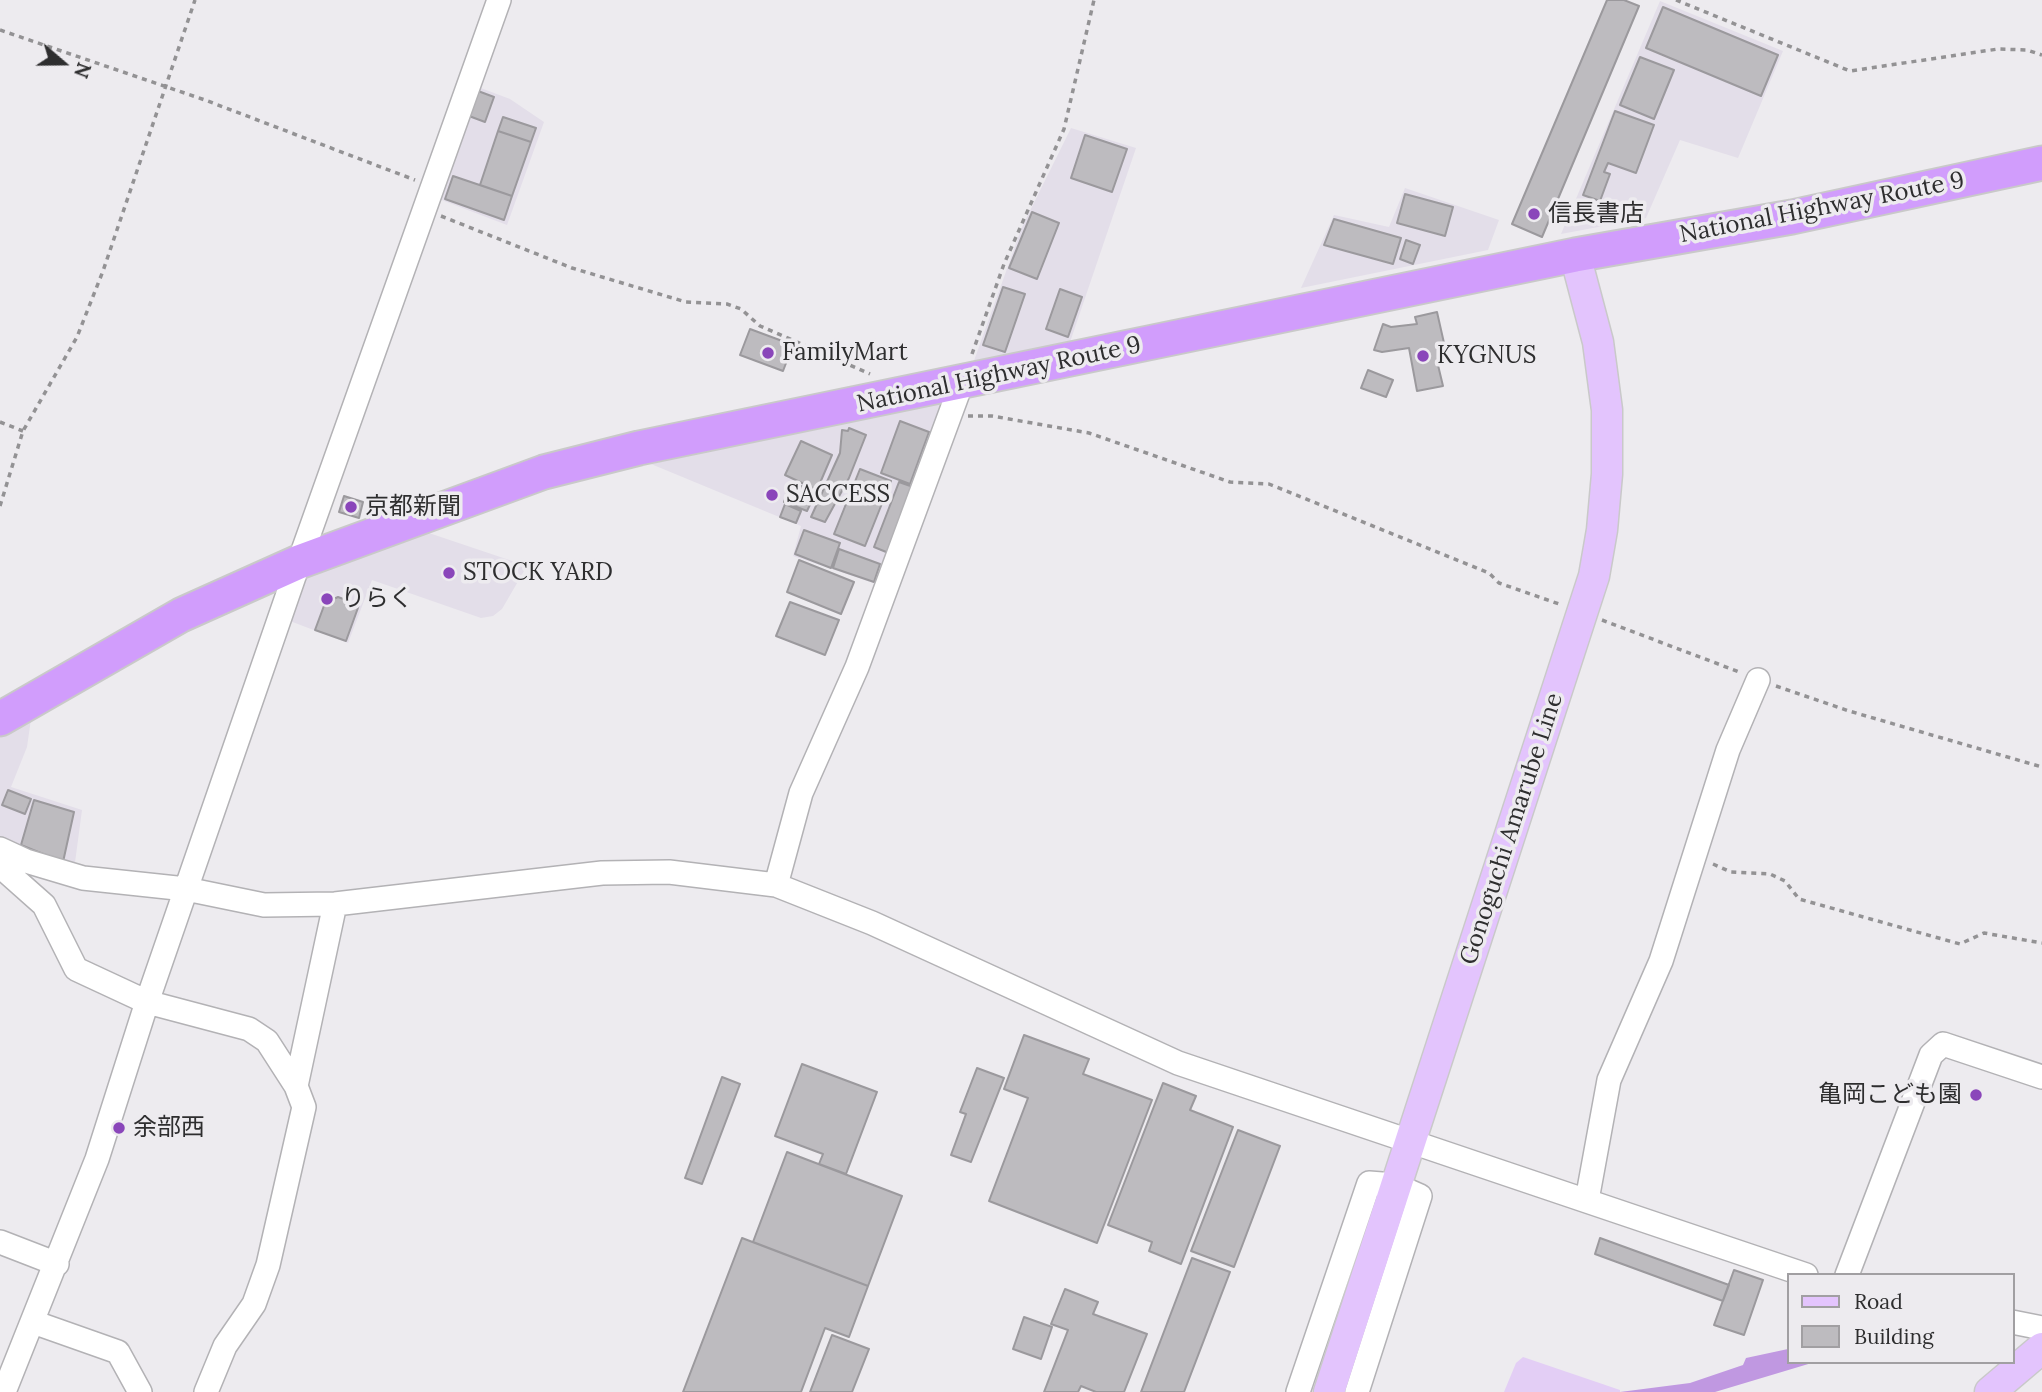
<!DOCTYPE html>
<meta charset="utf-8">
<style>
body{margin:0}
#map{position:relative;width:2042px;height:1392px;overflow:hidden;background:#edebef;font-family:Lora,serif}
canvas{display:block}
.legend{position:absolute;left:1787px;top:1273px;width:228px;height:91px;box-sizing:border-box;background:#edebef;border:2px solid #a19fa2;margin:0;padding:9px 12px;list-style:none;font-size:21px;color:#2e2e2f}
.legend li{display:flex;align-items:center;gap:14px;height:35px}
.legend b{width:35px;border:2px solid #a19fa2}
.north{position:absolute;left:28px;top:28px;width:70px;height:70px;-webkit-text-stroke:5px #edebef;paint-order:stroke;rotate:110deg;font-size:19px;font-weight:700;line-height:28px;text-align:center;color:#2e2e2f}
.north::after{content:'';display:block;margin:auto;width:24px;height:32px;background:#2e2e2f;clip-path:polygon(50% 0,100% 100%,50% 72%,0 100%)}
</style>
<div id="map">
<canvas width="2042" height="1392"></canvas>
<ul class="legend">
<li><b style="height:9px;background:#e3c4fd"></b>Road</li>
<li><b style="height:19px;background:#bdbbbf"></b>Building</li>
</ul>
<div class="north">N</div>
</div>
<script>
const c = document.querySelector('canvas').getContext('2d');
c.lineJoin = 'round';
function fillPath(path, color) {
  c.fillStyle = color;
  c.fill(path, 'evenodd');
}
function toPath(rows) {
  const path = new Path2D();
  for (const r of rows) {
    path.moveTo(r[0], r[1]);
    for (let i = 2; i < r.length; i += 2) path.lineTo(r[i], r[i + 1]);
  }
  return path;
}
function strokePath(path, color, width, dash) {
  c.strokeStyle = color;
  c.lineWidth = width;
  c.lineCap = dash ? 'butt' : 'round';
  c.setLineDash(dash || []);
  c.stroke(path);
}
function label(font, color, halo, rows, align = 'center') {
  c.font = font + ' Lora,"Noto Sans JP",serif';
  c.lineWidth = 7;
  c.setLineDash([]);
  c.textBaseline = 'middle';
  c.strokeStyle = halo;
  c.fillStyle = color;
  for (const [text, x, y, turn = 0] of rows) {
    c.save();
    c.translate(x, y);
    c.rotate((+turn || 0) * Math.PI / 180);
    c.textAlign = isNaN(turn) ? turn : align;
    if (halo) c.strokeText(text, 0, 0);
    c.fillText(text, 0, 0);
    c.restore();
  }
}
fillPath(toPath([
 [1660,1,1783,51,1738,158,1680,140,1646,218,1561,234],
 [478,87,510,99,544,122,507,225,439,199],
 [1071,128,1136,148,1067,351,971,369,1022,227],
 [1405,188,1499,220,1488,250,1301,288,1334,215,1389,227],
 [944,401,882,586,793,556,801,526,651,464],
 [423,531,527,566,502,609,493,616,481,618,372,580,348,643,282,618,296,581],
 [32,712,27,747,11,787,82,810,74,870,0,837,0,730]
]), '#e3dee9');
fillPath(toPath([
 [1523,1357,1620,1390,1620,1392,1504,1392,1516,1363]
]), '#e3cef5');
fillPath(toPath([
 [1788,1349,1788,1362,1815,1362,1715,1392,1620,1392,1690,1383,1743,1365,1746,1358]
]), '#c098e1');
const building = toPath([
 [1607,0,1624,0,1639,6,1542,237,1512,224,1607,0],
 [1663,7,1778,55,1761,96,1646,48,1663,7],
 [1640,57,1674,70,1654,119,1620,105,1640,57],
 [478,91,494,97,485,122,469,116,478,91],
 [1615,111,1654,125,1636,173,1608,163,1604,172,1610,174,1600,201,1583,195,1615,111],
 [503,117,536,128,531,142,498,131,503,117],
 [498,131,531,142,512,196,480,185,498,131],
 [1085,135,1127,149,1112,192,1071,178,1085,135],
 [453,176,512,196,504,220,445,199,453,176],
 [1405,194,1453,207,1445,236,1397,223,1405,194],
 [1032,212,1059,223,1037,279,1009,268,1032,212],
 [1334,219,1401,238,1393,264,1324,245,1334,219],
 [1406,240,1420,245,1413,264,1400,259,1406,240],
 [1003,287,1025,294,1005,352,983,345,1003,287],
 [1060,289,1082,297,1068,337,1046,329,1060,289],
 [1437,312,1444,343,1437,361,1443,386,1417,391,1409,348,1382,352,1374,350,1383,324,1391,327,1417,324,1415,317,1437,312],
 [750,329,793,345,783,371,740,355,750,329],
 [1368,370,1393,380,1386,397,1361,388,1368,370],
 [900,421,929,432,910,484,881,473,900,421],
 [849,428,866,435,849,478,825,522,811,517,840,453,842,430,848,431,849,428],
 [801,441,832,455,817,490,785,475,801,441],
 [860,469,891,481,865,546,834,534,860,469],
 [791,482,816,492,807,511,784,502,791,482],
 [899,482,916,488,891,554,874,547,899,482],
 [344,496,363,502,359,518,339,512,344,496],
 [785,504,801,511,796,523,780,517,785,504],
 [804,530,840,543,831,568,795,554,804,530],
 [839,549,880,564,874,582,833,568,839,549],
 [799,560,854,582,841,614,787,592,799,560],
 [338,597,359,605,346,641,315,630,325,603,338,597],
 [790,602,839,620,825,655,776,636,790,602],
 [8,790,31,799,25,814,2,805,8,790],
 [34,800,74,812,63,862,21,845,34,800],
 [1024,1035,1089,1059,1083,1074,1152,1100,1097,1243,989,1201,1028,1098,1004,1089,1024,1035],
 [802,1064,877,1092,846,1174,819,1164,823,1154,775,1136,802,1064],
 [977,1068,1004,1078,971,1162,951,1155,966,1114,960,1112,977,1068],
 [722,1077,740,1084,702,1184,685,1178,722,1077],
 [1163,1083,1196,1096,1190,1110,1233,1127,1181,1264,1149,1251,1152,1242,1108,1225,1163,1083],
 [1238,1130,1280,1146,1234,1267,1191,1251,1238,1130],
 [787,1152,902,1196,868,1286,753,1242,787,1152],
 [742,1238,868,1286,849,1337,825,1328,801,1392,683,1392,742,1238],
 [1600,1238,1729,1285,1723,1301,1595,1254,1600,1238],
 [1192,1258,1230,1272,1184,1392,1141,1392,1192,1258],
 [1734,1270,1763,1280,1744,1335,1714,1325,1734,1270],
 [1065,1289,1098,1302,1093,1314,1147,1334,1124,1392,1096,1392,1081,1386,1078,1392,1044,1392,1068,1330,1051,1324,1065,1289],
 [1024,1317,1052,1327,1041,1359,1013,1349,1024,1317],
 [832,1335,869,1349,852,1392,810,1392,832,1335]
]);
fillPath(building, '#bdbbbf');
strokePath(building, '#9b999d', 2);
const minor = toPath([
 [0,849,26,861,83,878,186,889,264,905,335,904,602,873,669,872,776,885,872,923,1178,1063,1806,1275],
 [0,866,44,905,76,969,147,1002,249,1029,267,1041,296,1086,304,1107,268,1265,254,1304,225,1346,206,1392],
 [776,885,801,793,857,667,962,382],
 [296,1086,335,904],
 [1587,1200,1609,1080,1661,961,1728,750,1758,680],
 [0,1242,57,1264],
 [1847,1275,1931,1055,1943,1044,2042,1077],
 [33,1322,118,1352,140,1392],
 [2012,1322,2042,1328],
 [4,1392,97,1159,147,1002,299,562,499,0],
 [1298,1392,1369,1183,1395,1185,1420,1196,1357,1392]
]);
const major = toPath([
 [1329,1392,1594,576,1602,530,1607,474,1607,410,1598,342,1575,255],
 [1990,1392,2042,1348]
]);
const highway = toPath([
 [0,719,181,615,299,562,544,472,639,448,1575,255,1792,217,2042,163]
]);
strokePath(minor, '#b3b2b5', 26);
strokePath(major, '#c9c9c9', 33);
strokePath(highway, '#c9c9c9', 37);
strokePath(toPath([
 [1676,0,1850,71,1998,49,2027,50,2042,55],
 [0,30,205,100,415,180],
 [441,216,572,268,686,302,727,304,741,309,760,326,870,374],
 [972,354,1004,264,1064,129,1094,0],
 [968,416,992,416,1089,433,1230,482,1269,484,1489,573,1499,583,1562,605],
 [0,422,23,431],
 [0,506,23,431,77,337,103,271,195,0],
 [1602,620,1742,673],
 [1776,686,1849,711,2042,767],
 [1713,864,1731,872,1770,874,1785,881,1799,899,1960,944,1984,933,2042,943]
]), '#939294', 3.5, [5, 5]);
strokePath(minor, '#fff', 23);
strokePath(major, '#e3c4fd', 30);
strokePath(highway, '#d19dfc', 33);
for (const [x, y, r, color] of [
 [1534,214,7,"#8a46ba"],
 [768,353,7,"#8a46ba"],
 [1423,356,7,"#8a46ba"],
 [772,495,7,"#8a46ba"],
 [351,507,7,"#8a46ba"],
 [449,573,7,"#8a46ba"],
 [327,599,7,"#8a46ba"],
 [1976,1095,7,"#8a46ba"],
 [119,1128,7,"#8a46ba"]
]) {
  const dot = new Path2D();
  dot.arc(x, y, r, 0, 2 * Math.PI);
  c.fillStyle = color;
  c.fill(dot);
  strokePath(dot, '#edebef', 2.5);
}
label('24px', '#2e2e2f', '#edebef', [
 ["National Highway Route 9",1822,208,-11],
 ["National Highway Route 9",999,375,-12],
 ["Gonoguchi Amarube Line",1512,829,-72]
]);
label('24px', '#2e2e2f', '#edebef', [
 ["信長書店",1548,214],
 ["FamilyMart",782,353],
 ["KYGNUS",1437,356],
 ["SACCESS",786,495],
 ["京都新聞",365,507],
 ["STOCK YARD",463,573],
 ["りらく",341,599],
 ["亀岡こども園",1962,1095,"right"],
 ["余部西",133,1128]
], 'left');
</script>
